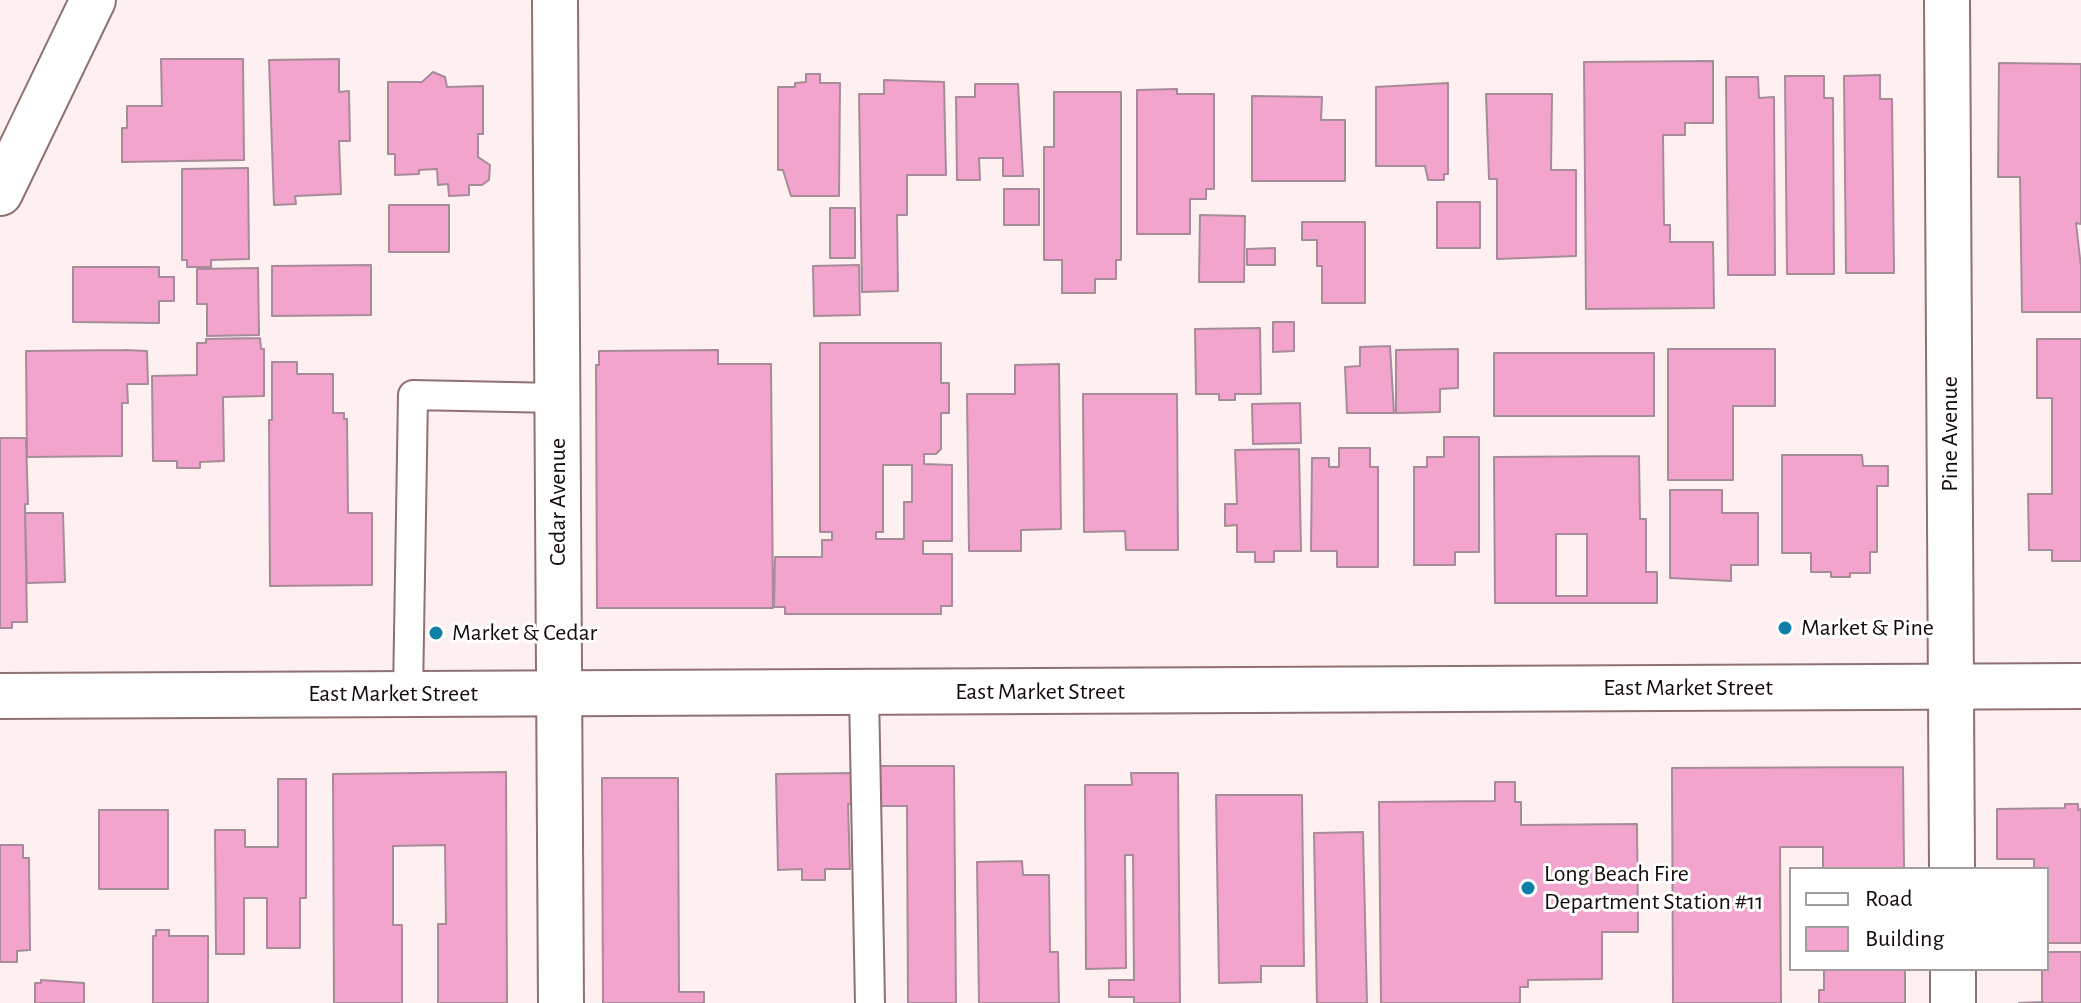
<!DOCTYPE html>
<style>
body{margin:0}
#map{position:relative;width:2081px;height:1003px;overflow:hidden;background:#fef0f0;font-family:"Alegreya Sans",sans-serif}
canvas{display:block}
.legend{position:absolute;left:1789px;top:867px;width:260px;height:104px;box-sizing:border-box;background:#fff;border:2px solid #a19d9d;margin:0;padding:10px 14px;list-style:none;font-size:24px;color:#150a0a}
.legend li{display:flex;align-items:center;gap:16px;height:40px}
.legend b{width:40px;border:2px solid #a19d9d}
</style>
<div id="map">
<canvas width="2081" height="1003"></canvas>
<ul class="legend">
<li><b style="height:10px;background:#fff"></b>Road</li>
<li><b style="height:22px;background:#f2a4cd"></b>Building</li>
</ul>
</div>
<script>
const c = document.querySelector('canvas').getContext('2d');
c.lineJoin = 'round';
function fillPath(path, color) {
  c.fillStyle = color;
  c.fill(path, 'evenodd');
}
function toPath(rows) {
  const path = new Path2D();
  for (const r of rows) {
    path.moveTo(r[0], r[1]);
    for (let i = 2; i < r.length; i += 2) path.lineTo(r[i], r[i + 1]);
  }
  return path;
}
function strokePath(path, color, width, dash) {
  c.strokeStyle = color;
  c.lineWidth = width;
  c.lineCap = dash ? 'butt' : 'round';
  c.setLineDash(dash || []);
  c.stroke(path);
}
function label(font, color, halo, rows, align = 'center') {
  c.font = font + ' "Alegreya Sans",sans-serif';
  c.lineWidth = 6;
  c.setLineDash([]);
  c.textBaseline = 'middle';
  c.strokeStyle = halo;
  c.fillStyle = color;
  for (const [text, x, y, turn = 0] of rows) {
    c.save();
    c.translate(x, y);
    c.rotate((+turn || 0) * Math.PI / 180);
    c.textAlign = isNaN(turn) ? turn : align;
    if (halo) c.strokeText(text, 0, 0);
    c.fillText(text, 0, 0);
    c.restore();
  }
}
const building = toPath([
 [161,59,243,59,244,160,122,162,122,128,127,128,127,106,162,106,161,59],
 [339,59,339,92,349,91,350,141,339,141,341,194,295,196,296,204,274,205,269,60,339,59],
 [1713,61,1713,123,1685,123,1685,135,1663,135,1664,225,1670,225,1670,242,1713,242,1714,308,1586,309,1584,62,1713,61],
 [1999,63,2081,64,2081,224,2076,223,2081,267,2081,312,2022,312,2020,177,1998,177,1999,63],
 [433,72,445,77,447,87,483,86,483,134,478,134,478,157,490,165,489,180,482,185,469,185,469,195,449,196,448,184,438,185,437,169,419,170,419,174,395,175,395,154,388,154,388,82,422,82,433,72],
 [806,74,820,74,820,83,840,83,839,196,791,196,783,170,778,170,778,87,795,87,795,83,806,82,806,74],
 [1880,75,1880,99,1892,99,1894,273,1846,273,1844,76,1880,75],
 [1785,76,1824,76,1824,98,1833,98,1834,274,1787,274,1785,76],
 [1726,77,1758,77,1759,98,1774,97,1775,275,1728,275,1726,77],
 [884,80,944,82,946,175,907,175,907,215,897,215,898,291,862,292,859,94,884,94,884,80],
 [1448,83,1448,174,1444,174,1444,180,1428,180,1425,166,1376,166,1376,87,1448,83],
 [975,84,1018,84,1023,176,1003,176,1003,158,979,158,980,180,957,180,956,97,975,97,975,84],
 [1177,89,1177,94,1214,94,1214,189,1206,189,1206,199,1190,199,1190,234,1137,234,1137,90,1177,89],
 [1054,92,1121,92,1121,260,1116,260,1116,279,1095,279,1095,293,1062,293,1062,260,1044,260,1044,147,1054,147,1054,92],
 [1486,94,1552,94,1551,170,1576,170,1576,256,1497,259,1497,179,1489,179,1486,94],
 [1252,96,1322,97,1321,120,1345,120,1345,181,1252,181,1252,96],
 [248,168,249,259,211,260,211,267,187,267,187,260,182,260,182,169,248,168],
 [1004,189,1039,189,1039,225,1004,225,1004,189],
 [1437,202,1480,202,1480,248,1437,248,1437,202],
 [389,205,449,205,449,252,389,252,389,205],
 [830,208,855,208,855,258,830,258,830,208],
 [1200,215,1245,216,1244,282,1199,282,1200,215],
 [1302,222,1365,222,1365,303,1322,303,1322,266,1317,266,1317,240,1302,240,1302,222],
 [1275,248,1275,265,1247,265,1247,249,1275,248],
 [371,265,371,315,272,316,272,266,371,265],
 [859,265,860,315,814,316,813,266,859,265],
 [73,267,159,267,159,277,174,277,174,301,159,301,159,323,73,322,73,267],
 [258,268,259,335,207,336,207,304,197,304,197,269,258,268],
 [1273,322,1294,322,1294,351,1273,352,1273,322],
 [1260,328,1261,394,1235,394,1235,400,1219,400,1219,394,1196,394,1195,329,1260,328],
 [260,338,261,349,264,349,264,396,223,397,224,461,200,462,200,468,177,468,177,461,153,461,152,376,197,375,197,343,206,343,206,339,260,338],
 [2037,339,2081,339,2081,561,2052,561,2052,550,2029,550,2028,494,2052,494,2052,398,2037,398,2037,339],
 [820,343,941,343,941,383,949,383,949,413,941,413,941,449,936,454,924,454,924,464,952,465,952,541,923,541,923,554,952,554,952,606,941,606,941,614,785,614,785,607,774,607,775,557,822,557,822,540,832,540,832,532,820,532,820,343],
 [883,465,912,465,912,502,904,502,904,539,876,539,876,532,883,532,883,465],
 [1390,346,1394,413,1347,413,1345,367,1360,366,1360,347,1390,346],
 [1458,349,1458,388,1440,389,1440,412,1396,413,1396,350,1458,349],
 [1668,349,1775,349,1775,406,1733,406,1733,480,1668,480,1668,349],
 [124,350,147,351,148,384,127,384,128,403,122,403,122,456,27,457,26,351,124,350],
 [718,350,718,364,771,364,773,608,597,608,596,365,599,365,599,351,718,350],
 [1494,353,1654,353,1654,416,1494,416,1494,353],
 [272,362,297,362,297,374,333,374,333,413,344,413,344,419,347,419,348,513,372,513,372,585,270,586,269,420,272,420,272,362],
 [1059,364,1061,529,1021,530,1021,551,969,551,967,394,1015,394,1015,365,1059,364],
 [1083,394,1177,394,1178,550,1126,550,1125,531,1084,532,1083,394],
 [1300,403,1301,443,1253,444,1252,404,1300,403],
 [1444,437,1479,437,1479,552,1455,552,1455,565,1414,565,1414,467,1427,467,1427,457,1444,457,1444,437],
 [0,438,26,438,28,504,25,504,25,513,27,622,12,622,12,628,0,628,0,438],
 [1339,448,1370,448,1370,467,1378,467,1378,567,1337,567,1337,551,1311,551,1312,458,1329,458,1329,467,1339,467,1339,448],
 [1299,449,1301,551,1274,551,1274,562,1255,562,1255,552,1237,552,1237,525,1225,526,1225,504,1237,504,1235,450,1299,449],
 [1782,455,1862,455,1863,466,1888,466,1888,486,1877,486,1877,552,1870,552,1870,573,1850,573,1850,577,1831,577,1831,572,1811,572,1811,553,1782,553,1782,455],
 [1639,456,1640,519,1646,519,1646,572,1657,572,1657,603,1495,603,1494,457,1639,456],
 [1556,534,1587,534,1587,596,1556,596,1556,534],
 [1670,490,1722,490,1722,513,1758,513,1758,565,1731,565,1731,581,1670,578,1670,490],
 [25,513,63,513,65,582,27,583,25,513],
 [878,766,954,766,956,1003,908,1003,907,806,878,806,878,766],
 [1903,767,1904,869,1823,869,1823,847,1780,847,1781,1003,1673,1003,1672,768,1903,767],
 [506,772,507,1003,438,1003,438,924,446,924,445,845,393,846,393,925,402,925,402,1003,334,1003,333,774,506,772],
 [853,773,853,804,848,804,850,869,825,869,825,880,802,880,802,869,778,870,776,774,853,773],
 [1131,773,1178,773,1180,1003,1134,1003,1134,997,1109,997,1109,980,1134,980,1133,855,1125,855,1126,968,1086,969,1085,785,1132,785,1131,773],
 [602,778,678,778,679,992,704,992,704,1003,603,1003,602,778],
 [278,779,306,779,306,898,300,898,300,948,267,948,267,898,244,898,244,954,216,954,215,830,245,830,245,847,278,847,278,779],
 [1495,782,1515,782,1515,802,1521,802,1521,825,1637,824,1638,932,1602,932,1602,979,1528,980,1528,987,1520,987,1520,1003,1381,1003,1379,802,1495,801,1495,782],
 [1216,795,1302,795,1304,966,1261,966,1261,982,1219,983,1216,795],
 [2065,804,2078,804,2078,810,2081,809,2081,943,2047,943,2047,869,2034,869,2034,859,1997,859,1997,809,2065,808,2065,804],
 [99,810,168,810,168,889,99,889,99,810],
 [1363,832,1367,1003,1317,1003,1314,833,1363,832],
 [0,845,23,845,23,858,29,858,30,950,17,951,17,962,0,962,0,845],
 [1022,861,1023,875,1049,875,1050,952,1058,952,1059,1003,979,1003,977,862,1022,861],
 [156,930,169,930,169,936,208,936,208,1003,153,1003,153,936,156,936,156,930],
 [2047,952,2081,952,2081,1003,2019,1003,2042,1002,2042,969,2047,969,2047,952],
 [1824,969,1905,969,1905,1003,1819,1003,1819,990,1824,990,1824,969],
 [41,980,84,983,84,1003,35,1003,35,983,41,983,41,980]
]);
fillPath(building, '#f2a4cd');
strokePath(building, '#a78b99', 2);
const service = toPath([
 [864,693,870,1003],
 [408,694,413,395,557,398]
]);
const minor = toPath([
 [555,0,561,1003],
 [1947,0,1952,869],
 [0,193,93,0],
 [1953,969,1953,1003]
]);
const tertiary = toPath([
 [0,696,2081,686]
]);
strokePath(service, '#907172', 32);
strokePath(minor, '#907172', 48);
strokePath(tertiary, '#907172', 48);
strokePath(service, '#fff', 28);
strokePath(minor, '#fff', 44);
strokePath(tertiary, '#fff', 44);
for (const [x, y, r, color] of [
 [1785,628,8,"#0e7fa7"],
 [436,633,8,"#0e7fa7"],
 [1528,888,8,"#0e7fa7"]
]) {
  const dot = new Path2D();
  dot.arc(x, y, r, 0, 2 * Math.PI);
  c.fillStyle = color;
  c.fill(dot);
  strokePath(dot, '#fff', 3);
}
label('24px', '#150a0a', '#fff', [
 ["Pine Avenue",1950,434,-90],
 ["Cedar Avenue",558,502,-90],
 ["East Market Street",1688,688],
 ["East Market Street",1040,692],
 ["East Market Street",393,694]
]);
label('24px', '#150a0a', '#fff', [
 ["Market & Pine",1801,628],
 ["Market & Cedar",452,633],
 ["Long Beach Fire",1544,874],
 ["Department Station #11",1544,902]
], 'left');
</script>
